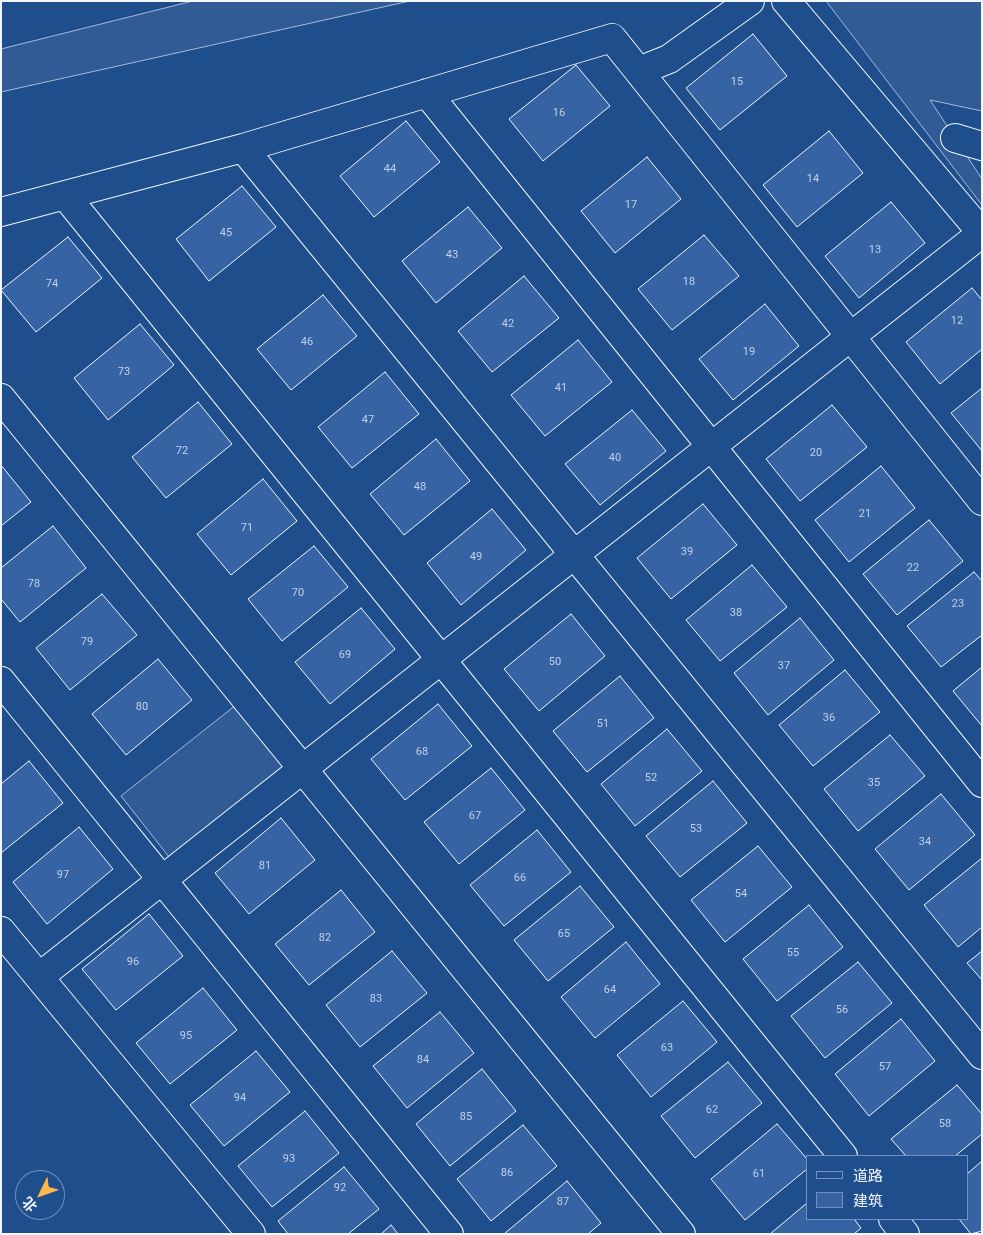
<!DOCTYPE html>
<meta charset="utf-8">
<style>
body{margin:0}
#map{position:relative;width:983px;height:1235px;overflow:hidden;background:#1f4e8c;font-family:Roboto,"Noto Sans SC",sans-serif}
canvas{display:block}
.frame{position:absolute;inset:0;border:2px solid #f2f6ff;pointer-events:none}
.legend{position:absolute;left:806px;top:1155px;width:162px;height:65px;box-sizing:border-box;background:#1f4e8c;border:1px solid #7391ba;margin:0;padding:6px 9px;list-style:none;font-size:15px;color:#f2f6ff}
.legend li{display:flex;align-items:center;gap:10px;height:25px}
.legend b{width:25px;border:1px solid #7391ba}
.north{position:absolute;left:15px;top:1170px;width:50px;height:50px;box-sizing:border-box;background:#1f4e8c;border:1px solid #7391ba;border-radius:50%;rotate:228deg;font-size:14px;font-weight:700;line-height:20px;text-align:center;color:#f2f6ff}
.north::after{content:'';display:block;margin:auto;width:18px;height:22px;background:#ffb74d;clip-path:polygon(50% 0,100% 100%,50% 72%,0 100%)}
</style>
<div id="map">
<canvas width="983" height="1235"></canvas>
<div class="frame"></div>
<ul class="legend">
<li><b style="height:6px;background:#1f4e8c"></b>道路</li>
<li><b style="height:14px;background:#3563a3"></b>建筑</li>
</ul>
<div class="north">北</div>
</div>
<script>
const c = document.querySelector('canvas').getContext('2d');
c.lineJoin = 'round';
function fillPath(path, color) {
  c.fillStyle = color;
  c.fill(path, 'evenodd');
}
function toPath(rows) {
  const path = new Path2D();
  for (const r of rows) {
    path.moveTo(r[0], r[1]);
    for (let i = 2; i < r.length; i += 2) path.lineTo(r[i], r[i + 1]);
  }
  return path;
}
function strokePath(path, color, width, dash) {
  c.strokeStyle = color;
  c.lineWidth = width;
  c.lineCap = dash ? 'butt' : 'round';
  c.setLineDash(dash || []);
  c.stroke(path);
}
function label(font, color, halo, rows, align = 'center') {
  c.font = font + ' Roboto,sans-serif';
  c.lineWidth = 4;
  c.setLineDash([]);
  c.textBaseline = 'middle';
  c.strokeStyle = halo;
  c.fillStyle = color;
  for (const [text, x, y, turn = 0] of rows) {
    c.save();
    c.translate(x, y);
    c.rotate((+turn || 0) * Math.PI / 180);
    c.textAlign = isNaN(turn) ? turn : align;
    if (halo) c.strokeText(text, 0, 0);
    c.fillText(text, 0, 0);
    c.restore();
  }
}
const built = toPath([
 [193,1,410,1,1,92,1,49,193,1],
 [826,1,982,1,982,111,930,100,982,179,982,205,826,1],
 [241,701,297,772,177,867,121,796,241,701]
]);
fillPath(built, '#305b95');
strokePath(built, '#a8bbd7', 1);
const building = toPath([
 [753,34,787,76,720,130,686,88,753,34],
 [576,65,610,106,543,161,509,119,576,65],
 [406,121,440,162,374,217,340,176,406,121],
 [829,131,863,173,797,227,763,185,829,131],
 [647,157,681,199,615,253,581,211,647,157],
 [242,186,276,227,209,281,176,239,242,186],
 [891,202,925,243,859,298,825,256,891,202],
 [468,207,502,248,436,303,402,261,468,207],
 [704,235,739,276,672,330,638,289,704,235],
 [68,237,102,278,36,332,1,290,68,237],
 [524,276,559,318,492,372,458,331,524,276],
 [972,288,982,300,982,349,940,384,906,342,972,288],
 [323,295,357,336,291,390,257,349,323,295],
 [765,304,799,346,733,400,699,359,765,304],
 [140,324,174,365,108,420,74,378,140,324],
 [578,340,612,382,545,436,511,395,578,340],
 [385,372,419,414,352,468,318,427,385,372],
 [982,388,982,451,951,413,982,388],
 [198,402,232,444,166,498,132,457,198,402],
 [832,405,867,447,800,501,766,459,832,405],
 [632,410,666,451,600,505,565,464,632,410],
 [436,439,470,481,404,535,370,494,436,439],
 [1,465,31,502,1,526,1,465],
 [881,466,915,508,849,562,815,520,881,466],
 [263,479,297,521,231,575,197,534,263,479],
 [703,504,737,545,671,599,637,558,703,504],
 [492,509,526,550,461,605,427,563,492,509],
 [929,520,963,561,897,615,863,574,929,520],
 [53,526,86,568,20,622,1,599,1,568,53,526],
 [314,546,348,587,282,641,248,599,314,546],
 [752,565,787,607,720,661,686,620,752,565],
 [974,572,982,581,982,635,941,667,907,626,974,572],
 [102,594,137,635,70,690,36,648,102,594],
 [361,608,395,649,330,704,295,662,361,608],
 [571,614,605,656,539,711,504,669,571,614],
 [800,618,834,660,768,715,734,673,800,618],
 [158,659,192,700,126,755,92,714,158,659],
 [982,667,982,726,953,691,982,667],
 [845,670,880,712,813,766,779,725,845,670],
 [620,676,654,718,587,772,553,731,620,676],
 [438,704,472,746,405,800,371,759,438,704],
 [667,729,702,771,635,826,601,784,667,729],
 [890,735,925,776,858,831,824,789,890,735],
 [29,761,63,803,1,853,1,784,29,761],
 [491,768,525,810,459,864,424,822,491,768],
 [713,781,747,823,680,877,646,836,713,781],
 [941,794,975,835,909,890,875,849,941,794],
 [281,818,315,860,249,914,215,873,281,818],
 [79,827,113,869,47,924,13,882,79,827],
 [537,830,571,872,504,926,470,885,537,830],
 [758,846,792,887,725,942,691,900,758,846],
 [982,858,982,927,958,947,924,905,982,858],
 [580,886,614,927,548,981,514,940,580,886],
 [341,890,375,932,309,985,275,944,341,890],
 [809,905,843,947,777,1001,743,959,809,905],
 [149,914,183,956,116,1010,82,969,149,914],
 [626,942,660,984,595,1038,561,997,626,942],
 [392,951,427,993,360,1047,326,1005,392,951],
 [982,951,982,980,967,963,982,951],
 [858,962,892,1003,825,1058,791,1016,858,962],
 [203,988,237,1030,170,1084,136,1043,203,988],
 [683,1001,717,1042,651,1097,617,1055,683,1001],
 [440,1012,474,1053,407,1108,373,1066,440,1012],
 [901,1019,935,1061,869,1116,835,1074,901,1019],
 [256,1051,290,1092,224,1146,190,1105,256,1051],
 [728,1062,762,1103,695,1158,661,1116,728,1062],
 [482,1069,516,1111,450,1166,416,1124,482,1069],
 [957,1085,982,1114,982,1134,955,1156,906,1156,891,1139,957,1085],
 [305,1111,339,1153,272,1207,238,1166,305,1111],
 [777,1124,807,1159,807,1169,745,1220,711,1179,777,1124],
 [523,1125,557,1166,491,1221,457,1179,523,1125],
 [982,1161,982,1231,971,1234,959,1219,967,1219,967,1174,982,1161],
 [344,1167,379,1209,348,1234,288,1234,278,1221,344,1167],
 [567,1181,601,1223,588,1234,504,1234,567,1181],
 [807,1203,807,1219,854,1219,861,1228,854,1234,770,1234,807,1203],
 [391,1225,398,1234,381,1234,391,1225]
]);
fillPath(building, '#3563a3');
strokePath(building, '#f2f6ff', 1);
const minor = toPath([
 [786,1,982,233],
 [639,71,669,59,750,1],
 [427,93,982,783],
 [955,138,982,146],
 [243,148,982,1055],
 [65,195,843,1156],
 [1,212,243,148,612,38,982,501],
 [1,398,681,1234],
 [1,681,449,1234],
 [1,931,251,1234],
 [39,977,982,233],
 [893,1219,905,1234]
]);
strokePath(minor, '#f2f6ff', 30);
strokePath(minor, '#1f4e8c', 28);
label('11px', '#c3d1e8', null, [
 ["15",737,82],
 ["16",559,113],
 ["44",390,169],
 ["14",813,179],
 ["17",631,205],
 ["45",226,233],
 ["13",875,250],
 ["43",452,255],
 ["18",689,282],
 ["74",52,284],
 ["12",957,321],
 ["42",508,324],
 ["46",307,342],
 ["19",749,352],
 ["73",124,372],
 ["41",561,388],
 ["47",368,420],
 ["72",182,451],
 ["20",816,453],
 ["40",615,458],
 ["48",420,487],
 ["21",865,514],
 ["71",247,528],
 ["39",687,552],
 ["49",476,557],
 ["22",913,568],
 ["78",34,584],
 ["70",298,593],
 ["23",958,604],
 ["38",736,613],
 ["79",87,642],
 ["69",345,655],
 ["50",555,662],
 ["37",784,666],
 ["80",142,707],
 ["36",829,718],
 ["51",603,724],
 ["68",422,752],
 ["52",651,778],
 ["35",874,783],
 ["67",475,816],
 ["53",696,829],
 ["34",925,842],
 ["81",265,866],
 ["97",63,875],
 ["66",520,878],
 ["54",741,894],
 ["65",564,934],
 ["82",325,938],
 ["55",793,953],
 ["96",133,962],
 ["64",610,990],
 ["83",376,999],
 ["56",842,1010],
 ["95",186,1036],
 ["63",667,1048],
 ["84",423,1060],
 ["57",885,1067],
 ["94",240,1098],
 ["62",712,1110],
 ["85",466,1117],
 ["58",945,1124],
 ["93",289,1159],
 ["86",507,1173],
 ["61",759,1174],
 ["92",340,1188],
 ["87",563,1202]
]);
</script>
